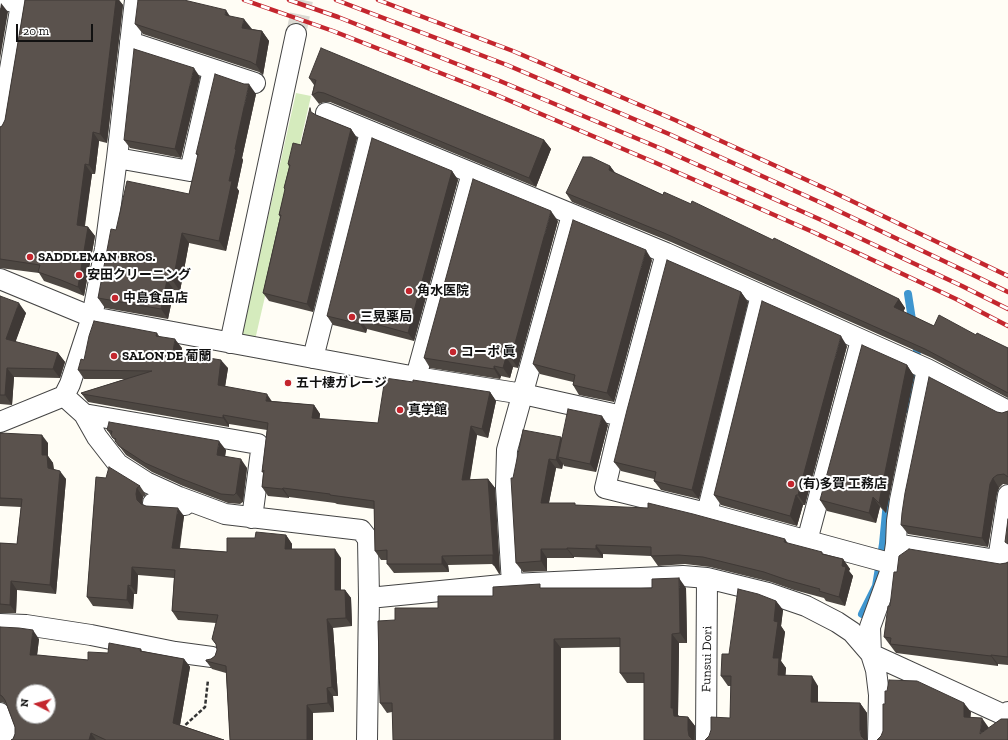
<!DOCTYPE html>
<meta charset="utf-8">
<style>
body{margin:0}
#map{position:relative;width:1008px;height:740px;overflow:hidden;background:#fffdf5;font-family:"Zilla Slab",serif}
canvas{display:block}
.north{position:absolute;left:16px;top:684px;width:40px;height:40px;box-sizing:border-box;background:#fff;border:1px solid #a0a0a0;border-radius:50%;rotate:276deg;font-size:11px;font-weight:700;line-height:16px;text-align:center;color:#111}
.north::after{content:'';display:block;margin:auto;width:14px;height:18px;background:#c4262e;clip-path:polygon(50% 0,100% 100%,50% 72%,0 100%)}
.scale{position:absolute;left:16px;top:24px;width:77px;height:18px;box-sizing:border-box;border:2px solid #111;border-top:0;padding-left:5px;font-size:12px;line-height:14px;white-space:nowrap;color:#111;-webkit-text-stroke:3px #fff;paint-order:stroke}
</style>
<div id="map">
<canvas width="1008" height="740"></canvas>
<div class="north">N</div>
<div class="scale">20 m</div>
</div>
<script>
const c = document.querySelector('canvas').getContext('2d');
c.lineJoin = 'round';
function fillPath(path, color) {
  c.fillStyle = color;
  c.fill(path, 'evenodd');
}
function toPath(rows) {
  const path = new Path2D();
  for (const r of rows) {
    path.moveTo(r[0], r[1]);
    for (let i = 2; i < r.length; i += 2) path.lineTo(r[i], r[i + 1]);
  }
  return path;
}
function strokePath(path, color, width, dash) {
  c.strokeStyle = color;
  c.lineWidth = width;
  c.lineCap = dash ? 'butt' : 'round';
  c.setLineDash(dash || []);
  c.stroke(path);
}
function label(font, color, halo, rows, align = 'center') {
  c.font = font + ' "Zilla Slab","Noto Sans JP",serif';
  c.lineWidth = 4;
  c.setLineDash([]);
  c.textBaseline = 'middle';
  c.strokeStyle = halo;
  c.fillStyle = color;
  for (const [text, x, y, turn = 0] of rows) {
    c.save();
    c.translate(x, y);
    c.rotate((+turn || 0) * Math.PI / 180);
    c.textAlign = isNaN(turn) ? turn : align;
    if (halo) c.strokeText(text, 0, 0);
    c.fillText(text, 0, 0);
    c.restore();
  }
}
fillPath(toPath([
 [296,93,311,96,255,340,241,337]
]), '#d5ebbd');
strokePath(toPath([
 [908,294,913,326],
 [907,409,913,383,917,350,915,341],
 [862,614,876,586,883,544,887,502]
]), '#3f96cf', 8);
strokePath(toPath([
 [296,34,303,0]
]), '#dbdad3', 20, [20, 10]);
const minor = toPath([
 [135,0,117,158,105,249,92,317,70,384,64,396,84,414,97,437,118,464,146,482,179,497,225,514,361,530,368,539,369,598,367,740],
 [130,42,255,83],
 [326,113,472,173,666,253,761,295,927,369,1008,411],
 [0,128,21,4,6,0],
 [117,158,190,171,213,70],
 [666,253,622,416,605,488,702,512,893,564],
 [0,279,92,317,416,377,523,394,622,416],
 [230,343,296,34],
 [313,358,370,132],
 [416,377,472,173],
 [84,414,258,444,261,451,252,518],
 [0,422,64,396],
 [153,503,185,505],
 [707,513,761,295],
 [807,541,861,340],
 [896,544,1008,562],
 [998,560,1008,495],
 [512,584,506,488,507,450,572,215],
 [369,598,512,584,683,576,707,578,768,593,806,606,837,622,852,632,871,654,1004,715,1008,712],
 [0,624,26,625,91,635,175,652,212,657],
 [0,713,10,740],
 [706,740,707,578],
 [878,740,879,695,876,670,871,654,870,627,893,564,896,544,897,521,900,500,927,369]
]);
strokePath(minor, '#444', 22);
strokePath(toPath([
 [181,729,205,707,208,680]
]), '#333', 2.5, [4, 2]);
strokePath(minor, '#fff', 20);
const rail = toPath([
 [244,0,333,31,494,94,656,163,813,232,956,299,1008,326],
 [289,0,338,17,500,81,662,149,819,219,962,286,1008,309],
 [336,0,507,65,669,134,826,205,969,273,1008,292],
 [378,0,513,51,675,120,833,192,1008,276]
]);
strokePath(rail, '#c4262e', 4.5);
strokePath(rail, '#fff', 3, [9]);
fillPath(toPath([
 [25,0,119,0,123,5,107,143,99,141,95,174,92,174,85,226,88,227,95,236,84,296,67,289,44,281,39,273,0,268,0,127,2,126,5,120],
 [230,16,252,29,262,31,269,41,263,75,259,72,143,34,135,24],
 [200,77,181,158,130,148,124,140],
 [309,78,544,140,551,149,536,187,330,102,324,102,319,104,312,95,314,85],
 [256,94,242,158,243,160,237,188,239,191,226,251,189,243,180,291,174,290,168,319,105,308,98,298,116,230,189,194,198,156,196,154],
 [313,113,316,115,351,129,357,138,313,312,269,301,263,293,280,217,279,215,285,190,284,188,289,167,288,164,301,145],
 [610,166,615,173,663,195,899,299,905,308,903,312,934,326,976,335,1008,348,1008,398,932,358,671,242,572,202,566,193],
 [452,171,458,180,414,341,367,329,366,333,333,325,327,316],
 [558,221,518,368,513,367,510,378,501,376,500,379,430,368,424,358],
 [652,260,614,402,579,395,573,385,573,382,540,374,533,364],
 [741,292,748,302,699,499,661,490,654,481,654,479,621,471,614,462],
 [0,296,26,313,15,342,58,353,65,362,60,378,14,377,12,405,0,404],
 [157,333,159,336,182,348,181,353,228,368,225,386,272,401,314,405,320,414,319,419,378,423,490,392,496,401,488,438,477,435,470,480,488,479,495,488,500,574,499,574,493,564,448,565,449,572,394,573,387,564,387,560,381,560,375,551,374,509,337,504,335,503,289,497,289,498,268,496,262,487,263,473,262,472,267,430,229,424,229,427,88,402,81,393,125,379,84,379,78,370,84,360],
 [847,346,805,505,803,505,797,526,721,505,714,495],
 [907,365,914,376,889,498,886,513,880,507,876,523,827,511,820,500],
 [1008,411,1008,484,1003,484,999,488,997,493,988,547,908,534,901,525,997,412,1002,413],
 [608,425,596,472,564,466,563,464,562,469,556,468,549,503,577,505,788,544,843,559,850,569,849,571,853,576,845,606,826,601,824,598,794,590,771,582,710,567,685,564,658,566,651,556,603,554,603,558,574,557,574,558,547,558,547,571,523,572,516,563,513,478,561,437,562,439],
 [107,430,226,450,225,456,247,468,243,502,240,504,228,503,183,486,152,472,126,455],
 [0,433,48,443,48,456,53,463,54,469,66,479,56,594,17,590,16,613,0,613,0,543,17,544,21,507,0,506],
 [96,477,140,486,146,495,143,497,142,503,142,505,184,516,180,548,227,552,255,538,286,535,292,544,292,549,341,558,341,590,345,590,351,598,352,626,333,628,338,696,333,696,334,712,313,713,313,740,230,740,226,673,212,669,206,661,211,659,215,656,217,650,217,646,212,639,216,623,178,620,172,611,174,578,138,575,137,594,134,594,133,609,93,606,87,597],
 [1008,562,1008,665,998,664,998,666,896,653,884,637,897,572,1000,564,1006,563],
 [543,588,686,588,687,643,679,643,678,715,679,716,688,717,695,726,695,740,644,740,644,683,627,683,620,673,620,647,561,648,392,712,387,713,380,703,395,620,438,608,493,596],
 [776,601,783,610,781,626,785,632,781,661,786,668,785,675,818,686,818,702,860,703,867,713,730,718,731,686,728,686,721,676,729,654],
 [0,627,39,639,37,655,88,660,108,653,141,649,142,651,184,659,190,667,180,725,224,740,11,740,13,739,15,734,15,727,6,704,2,702,0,702]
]), '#4d4742');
fillPath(toPath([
 [116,0,119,0,123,5,107,143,100,134],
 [1,3,8,12,0,59,0,10],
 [226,10,233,21,225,15],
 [244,19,252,29,242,28],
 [262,31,269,41,263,75,256,65],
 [194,68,200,77,181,158,175,149],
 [249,84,256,94,242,158,243,160,237,188,239,191,226,251,219,241,235,149],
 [351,129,357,138,313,312,307,304],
 [93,132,99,141,95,174,89,165],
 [544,140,551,149,536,187,529,178],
 [85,164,92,174,83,235,77,225],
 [610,166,617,175,609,170],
 [452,171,458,180,414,341,408,333],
 [551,211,558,221,518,368,511,358],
 [88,227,95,236,84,296,78,287],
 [182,233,189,243,180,291,173,281],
 [646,250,652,260,614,402,607,393],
 [167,280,174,290,168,319,161,309],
 [741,292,748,302,699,499,692,490],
 [899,299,905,308,901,317,894,307],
 [19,303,26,313,13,349,6,339],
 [361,320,367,329,366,333,360,324],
 [841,336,847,346,805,505,798,495],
 [175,339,182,348,179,360,173,352],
 [58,353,65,362,60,378,53,369],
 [506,357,513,367,510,378,503,368],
 [221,360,228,368,224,394,218,385],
 [907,365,914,376,889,498,886,513,879,503,882,487],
 [494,366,501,376,500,379,494,369],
 [7,368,14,377,12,405,5,395],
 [490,392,496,401,488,438,482,429],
 [267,394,273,403,266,401],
 [314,405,320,414,319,427,312,418],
 [223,415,229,424,229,427,223,418],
 [602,416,608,425,596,472,590,464],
 [471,426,477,435,468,489,462,480],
 [42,435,48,443,48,456,53,463,54,477,48,468,42,455],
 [561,437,567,447,558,457,563,464,562,469,556,460],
 [219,441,226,450,224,464,217,455],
 [241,459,247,468,243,502,236,493],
 [549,459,556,468,547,512,541,503],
 [60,471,66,479,56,594,50,585],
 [993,478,999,488,997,493,988,547,982,538,990,484],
 [488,479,495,488,500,574,494,565],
 [137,488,143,497,142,503,143,508,137,500,136,494],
 [283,488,289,497,289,498,282,489],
 [796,495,803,505,797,526,790,516],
 [873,497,880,507,876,523,869,513],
 [178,508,184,516,178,556,172,548],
 [286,535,292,544,291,558,285,549],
 [785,539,791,548,784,542],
 [596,545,603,554,603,558,596,549],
 [567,548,574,557,574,558,567,549],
 [335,549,341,558,341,599,335,590],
 [541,549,547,558,547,571,541,561],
 [442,556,448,565,449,572,442,564],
 [843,559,850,569,849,571,853,576,845,606,839,597,842,566],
 [132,567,138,575,137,594,131,586],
 [679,578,686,588,687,643,680,633],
 [11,581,17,590,16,613,10,605],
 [128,585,134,594,133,609,127,600],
 [345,590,351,598,352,626,346,618],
 [776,601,783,610,781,626,785,632,781,661,786,668,785,685,778,675,773,658,774,621],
 [327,619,333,628,338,696,332,687],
 [33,630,39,639,36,664,30,655],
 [672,634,679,643,678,715,680,718,674,716,671,708],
 [554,639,561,648,561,740,554,740],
 [991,655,998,664,998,666,991,656],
 [184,659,190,667,179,731,173,723],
 [812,676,818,686,818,712,811,702],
 [327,688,333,696,334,712,328,703],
 [860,703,867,713,867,740,864,740,861,736,860,730],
 [964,703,971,712,970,727,964,717],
 [307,705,313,713,313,740,307,740],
 [688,717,695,726,694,740,692,740,689,736,688,730],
 [982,718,989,728,980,734],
 [91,733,96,740,89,740]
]), '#3f3936');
const building = toPath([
 [25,0,116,0,100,134,93,132,89,165,85,164,77,225,88,227,78,287,61,280,38,272,40,265,0,259,0,127,2,126,5,120,25,0],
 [138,0,184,0,226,10,225,15,244,19,242,28,262,31,256,65,251,62,135,24,138,0],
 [321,48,544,140,529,178,324,93,318,92,312,95,316,80,309,78,321,48],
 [134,49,194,68,175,149,124,140,134,49],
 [215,74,244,84,249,84,235,149,236,150,229,181,232,181,219,241,182,233,173,281,167,280,161,309,98,298,111,229,116,230,127,181,189,194,198,154,196,154,215,74],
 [310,108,311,112,316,115,351,129,307,304,263,293,281,215,279,215,285,189,284,188,290,165,288,164,293,143,301,145,310,108],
 [372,138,452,171,408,333,361,320,360,324,327,316,372,138],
 [583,157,591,157,610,166,609,170,663,195,664,192,691,204,692,201,773,240,774,238,899,299,894,307,934,326,939,315,976,335,977,333,1008,348,1008,393,925,349,664,233,566,193,583,157],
 [473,179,551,211,511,358,506,357,503,368,494,366,494,369,424,358,473,179],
 [573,220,646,250,607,393,573,385,575,375,533,364,573,220],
 [667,260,741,292,692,490,654,481,656,472,614,462,627,410,667,260],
 [0,296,19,303,6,339,58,353,53,369,7,368,5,395,0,395,0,296],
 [762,301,841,336,798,495,796,495,790,516,714,495,762,301],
 [94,321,157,333,156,336,175,339,173,352,221,360,218,385,267,394,266,401,314,405,312,418,378,423,385,378,413,382,413,380,490,392,482,429,471,426,462,480,488,479,494,565,493,565,493,555,442,556,442,564,387,564,387,550,375,551,374,501,330,495,330,494,283,488,282,489,262,487,264,470,262,472,268,423,223,415,223,418,82,394,81,393,152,371,78,370,81,359,84,360,89,336,94,321],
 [862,345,907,365,882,487,879,503,873,497,869,513,820,500,862,345],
 [929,377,997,412,1002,413,1008,411,1008,477,1004,474,997,475,993,478,990,484,982,538,901,525,902,513,905,493,929,377],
 [568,409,602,416,590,464,558,457,568,409],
 [109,422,219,441,217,455,241,459,236,493,234,495,221,494,177,477,145,463,119,446,115,441,116,439,113,438,111,435,112,431,107,430,109,422],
 [523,430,561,437,556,460,549,459,541,503,575,503,575,505,648,508,648,503,693,514,785,539,784,542,822,552,822,554,843,559,842,566,846,567,839,597,819,591,820,589,787,580,764,572,703,557,679,555,651,556,651,547,596,545,596,549,567,548,567,549,541,549,541,561,516,563,511,478,513,478,523,430],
 [0,433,42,435,42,455,47,455,48,468,60,471,50,585,11,581,10,605,0,604,0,543,17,544,22,499,0,498,0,433],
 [109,467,140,486,137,488,136,494,137,500,141,504,146,506,178,508,172,548,227,552,227,538,255,538,256,532,286,535,285,549,335,549,335,590,345,590,346,618,327,619,332,687,327,688,328,703,307,705,307,740,230,740,226,666,206,661,206,660,211,659,215,656,217,650,216,644,212,639,218,615,172,611,175,570,132,567,131,586,128,585,127,600,87,597,96,477,106,478,109,467],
 [1008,519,1008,544,1005,542,1008,519],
 [909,549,1000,564,1006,563,1008,562,1008,657,991,655,991,656,890,644,891,638,884,637,888,606,890,606,894,572,897,572,899,556,909,549],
 [679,578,680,633,672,634,671,708,673,708,674,716,688,717,688,730,689,736,693,740,644,740,644,673,620,673,620,638,554,639,554,740,393,740,392,703,380,703,378,621,395,620,395,608,438,608,438,596,493,596,493,587,540,584,540,588,652,588,652,579,679,578],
 [738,589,758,594,776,601,774,621,778,622,773,658,779,658,778,675,812,676,811,702,860,703,860,730,861,736,865,740,705,740,709,736,711,730,711,717,730,718,731,676,721,676,722,654,729,654,738,589],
 [0,627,19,628,33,630,30,655,38,655,88,660,88,652,108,653,109,643,141,649,140,651,184,659,173,723,224,740,106,740,91,733,89,740,11,740,13,739,15,734,15,727,5,700,2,696,0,695,0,627],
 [24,692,48,692,48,716,24,716,24,692],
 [889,680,917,681,964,703,964,717,982,718,980,734,1001,719,1008,719,1008,740,877,740,881,736,883,731,883,704,885,704,885,691,887,691,889,680]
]);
fillPath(building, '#5a524d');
strokePath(building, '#3f3936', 1);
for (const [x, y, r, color] of [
 [30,257,4,"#c4262e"],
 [79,275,4,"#c4262e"],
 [409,291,4,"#c4262e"],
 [115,298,4,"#c4262e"],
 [352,317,4,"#c4262e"],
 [453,352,4,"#c4262e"],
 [114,356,4,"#c4262e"],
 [288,383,4,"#c4262e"],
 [400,410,4,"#c4262e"],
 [791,484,4,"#c4262e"]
]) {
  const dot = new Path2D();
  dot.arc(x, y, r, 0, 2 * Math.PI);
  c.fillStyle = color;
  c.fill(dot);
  strokePath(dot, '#fff', 1.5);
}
label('bold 13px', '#111', '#fff', [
 ["SADDLEMAN BROS.",38,257],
 ["安田クリーニング",87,275],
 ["角水医院",417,291],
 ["中島食品店",123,298],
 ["三晃薬局",360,317],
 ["コーポ 眞",461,352],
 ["SALON DE 葡蘭",122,356],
 ["五十棲ガレージ",296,383],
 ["真学館",408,410],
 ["(有)多賀 工務店",799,484]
], 'left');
label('13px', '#111', '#fff', [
 ["Funsui Dori",707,659,-89]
]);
</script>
